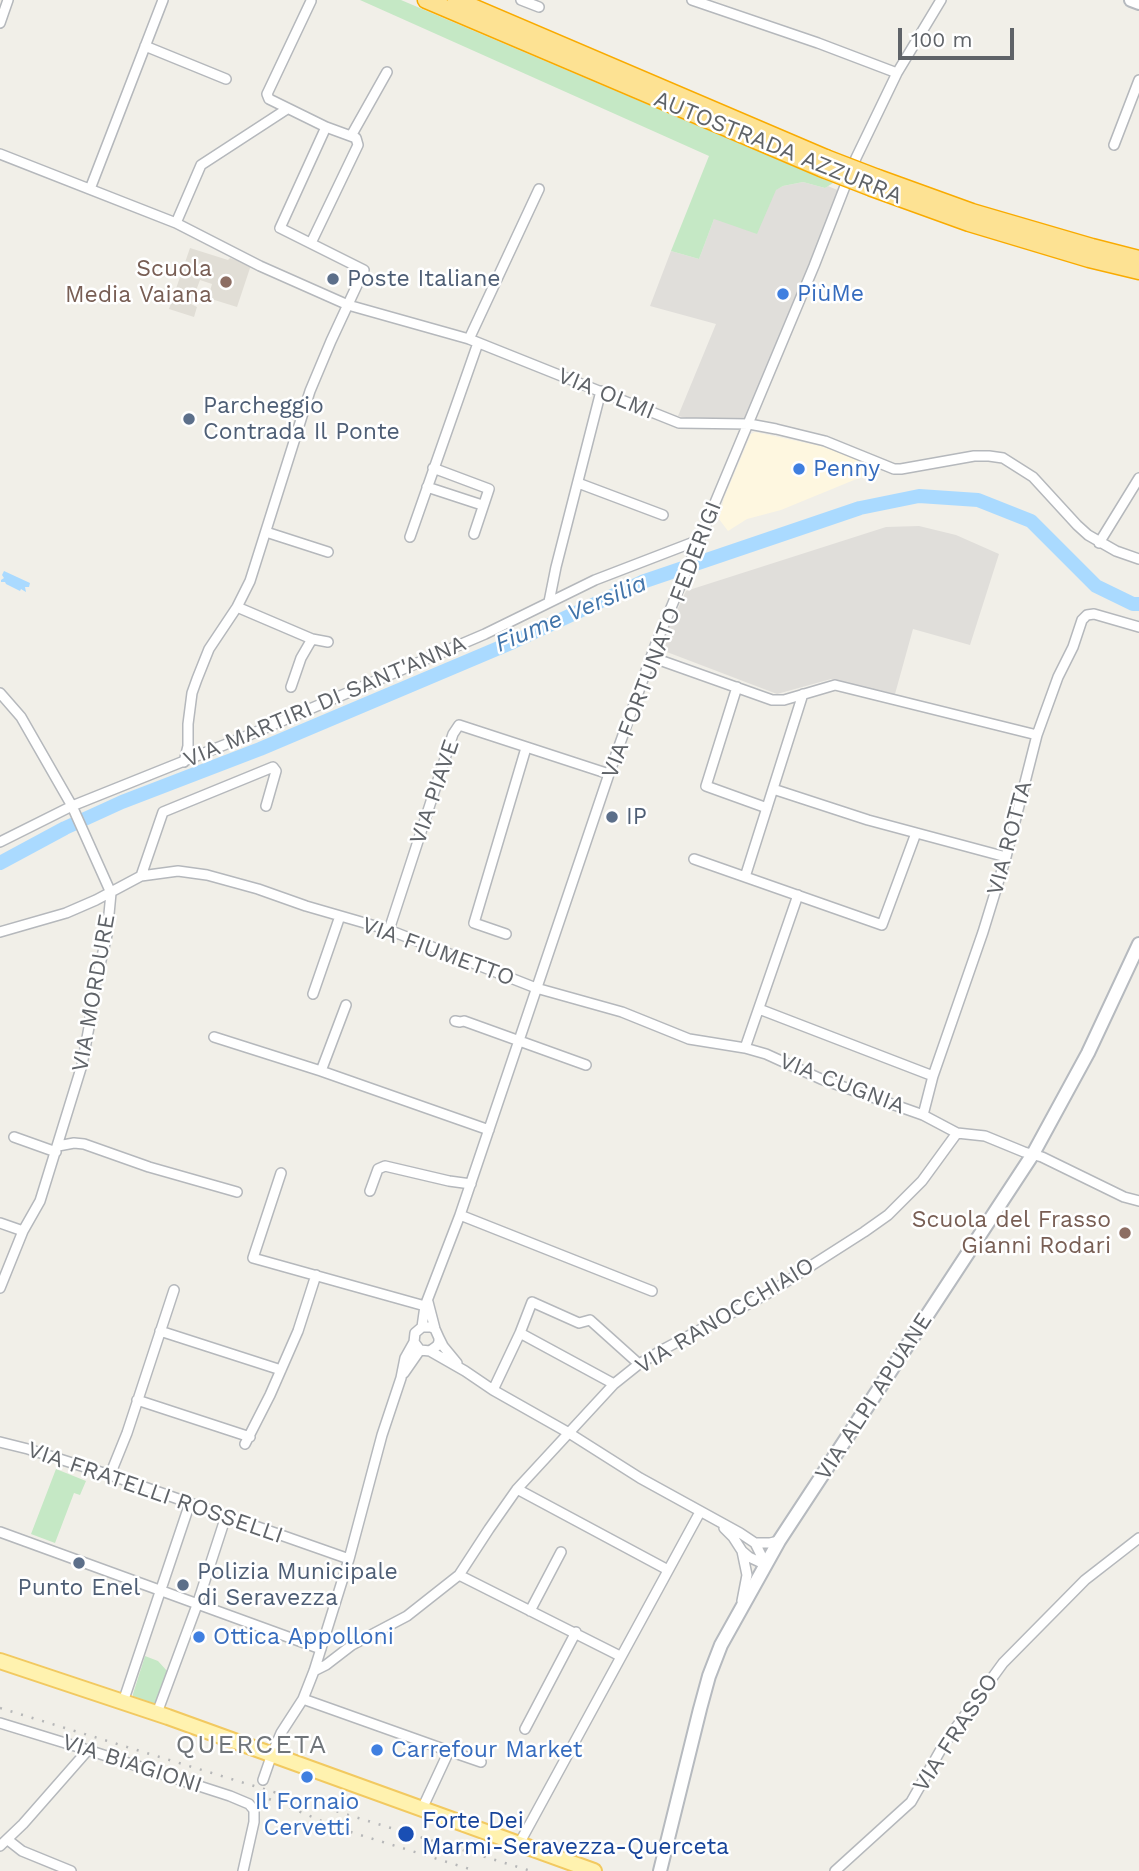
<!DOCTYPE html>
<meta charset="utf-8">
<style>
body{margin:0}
#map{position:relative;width:1139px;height:1871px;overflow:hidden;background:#f1efe8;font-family:"Work Sans",sans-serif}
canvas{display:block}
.scale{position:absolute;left:898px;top:28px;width:116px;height:32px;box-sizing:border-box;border:4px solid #5f6368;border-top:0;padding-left:9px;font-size:21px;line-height:24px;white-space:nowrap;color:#5f6368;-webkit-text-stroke:5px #fff;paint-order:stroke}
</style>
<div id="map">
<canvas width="1139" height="1871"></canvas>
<div class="scale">100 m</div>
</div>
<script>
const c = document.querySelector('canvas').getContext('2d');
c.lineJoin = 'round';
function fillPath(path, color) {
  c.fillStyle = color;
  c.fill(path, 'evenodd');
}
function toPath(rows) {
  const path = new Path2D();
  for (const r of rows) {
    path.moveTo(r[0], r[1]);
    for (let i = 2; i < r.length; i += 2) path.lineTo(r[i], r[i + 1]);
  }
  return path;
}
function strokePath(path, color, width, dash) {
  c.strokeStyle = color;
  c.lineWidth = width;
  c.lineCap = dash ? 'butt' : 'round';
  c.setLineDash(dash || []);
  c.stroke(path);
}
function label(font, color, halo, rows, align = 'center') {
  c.font = font + ' "Work Sans",sans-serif';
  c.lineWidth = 5;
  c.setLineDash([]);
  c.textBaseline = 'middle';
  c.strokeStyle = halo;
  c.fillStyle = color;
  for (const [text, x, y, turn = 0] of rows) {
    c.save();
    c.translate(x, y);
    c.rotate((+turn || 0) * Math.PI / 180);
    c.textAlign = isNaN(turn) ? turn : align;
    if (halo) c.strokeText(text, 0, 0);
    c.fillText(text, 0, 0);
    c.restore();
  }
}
fillPath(toPath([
 [755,432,820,446,848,455,877,471,878,473,854,480,781,510,747,519,728,531,719,519,724,498,751,434]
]), '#fef7e0');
fillPath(toPath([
 [803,182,825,188,828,186,842,192,744,421,695,420,678,416,716,324,650,306,671,251,699,259,714,219,783,186],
 [919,526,956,535,999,554,970,645,913,629,895,694,831,679,777,694,659,649,686,591,886,527]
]), '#e0deda');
fillPath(toPath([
 [190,248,228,260,230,258,251,265,237,307,208,298,212,284,200,280,191,304,197,307,194,317,169,309]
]), '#e1ded6');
fillPath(toPath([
 [360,0,401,0,833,183,825,188,803,182,783,186,776,190,757,234,714,219,699,259,671,251,709,156],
 [56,1469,86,1481,80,1495,74,1493,55,1543,31,1534],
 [145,1656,158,1661,168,1672,157,1702,154,1704,133,1698,133,1694]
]), '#c5e8c5');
fillPath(toPath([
 [4,571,30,583,29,587,25,587,26,592,21,589,20,591,6,584,5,582,1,582,1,580,4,578,2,575]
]), '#aadaff');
strokePath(toPath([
 [0,863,65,828,122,802,260,749,513,642,642,582,860,508,919,496,978,500,1031,521,1096,586,1133,604,1139,604]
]), '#aadaff', 14);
const minor = toPath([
 [521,0,539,7],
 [692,0,818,43,897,73],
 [311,1,267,94,269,99,326,127],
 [0,23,8,0],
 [145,46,226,79],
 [351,136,387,72],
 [1114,145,1139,80],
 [0,154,176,223,260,266,348,305,469,339,679,423,749,424,776,429,825,441,894,469,901,469,974,456,989,456,1003,458,1033,477,1077,525,1088,535,1116,551,1139,559],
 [90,189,163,0],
 [176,223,201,165,287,109],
 [469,339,539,189],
 [433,468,489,489,474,534],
 [578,483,663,515],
 [427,487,482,505],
 [266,532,328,552],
 [410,537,478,343],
 [1099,543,1139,478],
 [549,602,556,567,601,391],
 [237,607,312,639,328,642],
 [651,657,772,700,784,700,835,685,1037,735],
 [291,687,301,658,312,639],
 [737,687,706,786,767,808],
 [0,693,21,717,72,806,111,893,107,935,92,999,89,1027,82,1065,40,1201,23,1231,0,1288],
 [184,762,188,746,188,724,192,693,197,679,209,649,237,607,250,581,310,391,331,341,364,270,280,228,326,127,356,138,358,145,311,243],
 [773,789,868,820,1006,857],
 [0,842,72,806,249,735,485,634,595,580,699,540],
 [694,859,882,925,916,833],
 [141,876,163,812,273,767,276,771,266,806],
 [745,877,803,694],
 [389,930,453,734,459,725,609,774],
 [0,932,66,913,96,900,141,876,178,871,207,875,258,889,306,906,389,930,536,988,622,1012,689,1039,745,1048,766,1054,821,1079,923,1115,957,1133,985,1136,1024,1152,1042,1157,1124,1197,1139,1201],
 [506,934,474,923,526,748],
 [313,994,340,916],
 [759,1009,933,1076],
 [455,1021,460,1022,464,1021,586,1065],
 [214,1037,321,1071,489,1130],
 [745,1048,798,895],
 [321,1071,346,1005],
 [923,1115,933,1076,983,932,1006,857,1037,735,1058,677,1073,647,1082,620,1087,615,1094,614,1139,627],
 [14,1137,56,1152],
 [58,1146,74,1143,84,1144,149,1167,237,1192],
 [281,1173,253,1258,425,1306],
 [370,1191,378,1169,385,1166,449,1181,471,1184],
 [460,1215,652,1291],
 [0,1223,23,1231],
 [428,1302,435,1329,439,1338,439,1342,437,1346,430,1351,420,1350,414,1342,415,1333,422,1327,431,1327,435,1329],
 [422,1327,425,1306,460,1215,609,774,655,646,814,266,856,158,897,73,941,0],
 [160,1331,281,1370],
 [520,1333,614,1384],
 [439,1338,443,1346,457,1363],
 [430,1351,465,1371,493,1390,569,1433,640,1478,740,1533,755,1543,766,1565],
 [404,1373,420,1350],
 [493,1390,520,1333,532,1302,579,1323,590,1320,639,1364],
 [137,1400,250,1437],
 [0,1442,28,1449,110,1475,349,1559],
 [245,1444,270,1395,298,1331,316,1275],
 [110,1475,127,1433,174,1290],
 [517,1489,668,1570],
 [724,1528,733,1537,742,1551,747,1575,742,1601],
 [0,1532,321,1649],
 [755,1543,770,1543,779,1541],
 [742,1551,749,1557,766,1565],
 [459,1575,620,1656],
 [530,1611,561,1552],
 [314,1671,326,1665,352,1645,407,1616,459,1575,489,1529,517,1489,614,1384,639,1364,664,1349,767,1294,864,1232,888,1215,922,1181,957,1133],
 [303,1699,449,1751,422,1809],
 [123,1702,190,1503],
 [157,1713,197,1605,226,1516],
 [0,1723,88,1750,230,1796,249,1804,254,1810,254,1822,243,1871],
 [525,1729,576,1632],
 [449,1751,481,1762],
 [263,1780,272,1754,281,1733,303,1699,314,1671,349,1559,382,1435,401,1378,405,1358,414,1342],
 [8,1840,22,1851,71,1871],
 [519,1844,700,1512],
 [0,1846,23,1824,88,1750],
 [835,1871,911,1802,944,1744,1003,1663,1085,1580,1139,1538]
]);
const secondary = toPath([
 [1131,0,1139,3],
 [660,1871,700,1709,709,1676,721,1645,779,1541,1033,1154,1088,1053,1139,944]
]);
const primary = toPath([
 [0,1661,168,1717,594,1871]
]);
const motorway = toPath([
 [426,0,823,169],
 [456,0,826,158],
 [878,178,972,212,1092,247,1139,259],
 [872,188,969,223,1089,259,1139,271]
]);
strokePath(minor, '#b5b8bc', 12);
strokePath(secondary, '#b6babf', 16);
strokePath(primary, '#f2c960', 18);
strokePath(motorway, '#f9ab00', 19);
strokePath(minor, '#fff', 9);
strokePath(secondary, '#fff', 12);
strokePath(primary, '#fff2af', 14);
strokePath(motorway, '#fde293', 16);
strokePath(toPath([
 [0,1708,531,1871],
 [269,1799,341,1829,476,1871]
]), '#b6b7b8', 2.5, [2, 9]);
const motorwayBridge = toPath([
 [826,158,878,178],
 [823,169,872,188]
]);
strokePath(motorwayBridge, '#f9ab00', 19, []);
strokePath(motorwayBridge, '#fde293', 16);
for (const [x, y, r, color] of [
 [333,279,7,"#5c6f8a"],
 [226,282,7,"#8d6e63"],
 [783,294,7,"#3f7fe0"],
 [189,419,7,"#5c6f8a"],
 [799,469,7,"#3f7fe0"],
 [612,817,7,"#5c6f8a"],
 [1125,1233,7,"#8d6e63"],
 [79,1563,7,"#5c6f8a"],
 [183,1585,7,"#5c6f8a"],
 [199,1637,7,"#3f7fe0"],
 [377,1750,7,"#3f7fe0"],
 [307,1777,7,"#3f7fe0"],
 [406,1834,9,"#1a4fb4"]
]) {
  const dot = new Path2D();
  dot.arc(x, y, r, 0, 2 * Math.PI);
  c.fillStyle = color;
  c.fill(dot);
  strokePath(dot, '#fff', 2.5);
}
label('23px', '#5f6368', '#fff', [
 ["AUTOSTRADA AZZURRA",778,148,22],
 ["VIA OLMI",606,394,22],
 ["VIA FORTUNATO FEDERIGI",662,640,-69],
 ["VIA MARTIRI DI SANT'ANNA",325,702,-23],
 ["VIA PIAVE",435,792,-71],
 ["VIA ROTTA",1010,838,-75],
 ["VIA FIUMETTO",438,952,20],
 ["VIA MORDURE",94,993,-80],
 ["VIA CUGNIA",842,1084,21],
 ["VIA RANOCCHIAIO",725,1316,-31],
 ["VIA ALPI APUANE",874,1397,-57],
 ["VIA FRATELLI ROSSELLI",155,1493,19],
 ["VIA FRASSO",956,1733,-57],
 ["VIA BIAGIONI",132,1764,18]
]);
label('23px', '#785e54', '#fff', [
 ["Scuola",212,269],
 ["Media Vaiana",212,295],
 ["Scuola del Frasso",1111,1220],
 ["Gianni Rodari",1111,1246]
], 'right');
label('23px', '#4e5e75', '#fff', [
 ["Poste Italiane",347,279],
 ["Parcheggio",203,406],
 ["Contrada Il Ponte",203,432],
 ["IP",626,817],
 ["Polizia Municipale",197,1572],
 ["di Seravezza",197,1598],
 ["Punto Enel",79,1588,"center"]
], 'left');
label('23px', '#366cbe', '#fff', [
 ["PiùMe",797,294],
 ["Penny",813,469],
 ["Ottica Appolloni",213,1637],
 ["Carrefour Market",391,1750],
 ["Il Fornaio",307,1802,"center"],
 ["Cervetti",307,1828,"center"]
], 'left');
label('23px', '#164399', '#fff', [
 ["Forte Dei",422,1821],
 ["Marmi-Seravezza-Querceta",422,1847]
], 'left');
label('italic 24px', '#4174aa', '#fff', [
 ["Fiume Versilia",571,614,-23]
]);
c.letterSpacing = '2px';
label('26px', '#70757a', '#fff', [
 ["QUERCETA",252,1745]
]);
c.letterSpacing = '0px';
</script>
